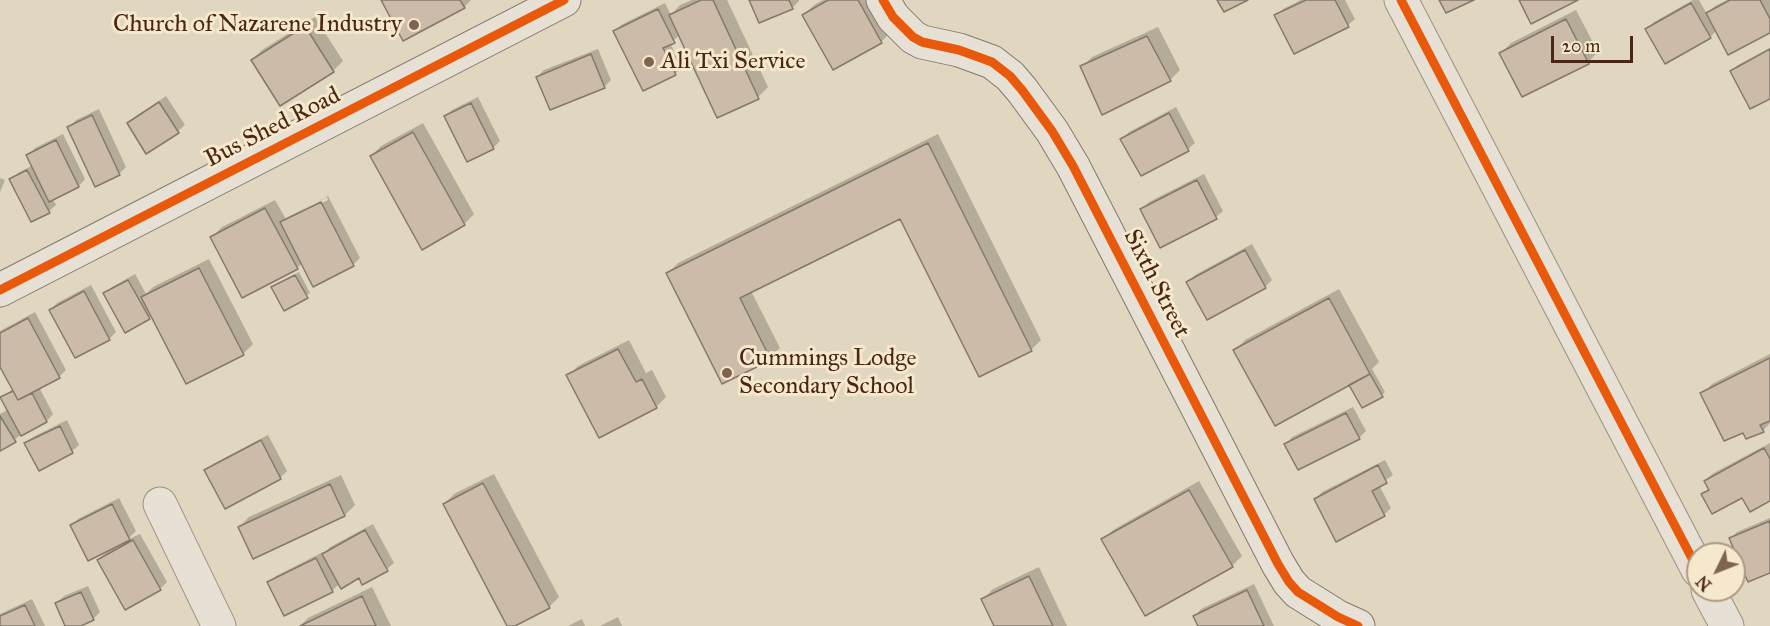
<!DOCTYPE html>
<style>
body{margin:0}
#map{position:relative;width:1770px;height:626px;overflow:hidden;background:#e1d6bf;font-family:"IM FELL Great Primer",serif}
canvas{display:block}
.north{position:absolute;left:1686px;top:542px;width:60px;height:60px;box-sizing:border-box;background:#f5e8cc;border:2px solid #b09a83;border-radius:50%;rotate:227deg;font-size:16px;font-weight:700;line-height:24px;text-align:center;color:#492616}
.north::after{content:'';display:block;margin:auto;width:21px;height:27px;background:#7e6451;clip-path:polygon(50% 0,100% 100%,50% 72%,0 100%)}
.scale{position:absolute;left:1551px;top:36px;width:82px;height:27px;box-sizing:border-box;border:3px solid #492616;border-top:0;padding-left:8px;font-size:18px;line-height:21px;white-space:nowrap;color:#492616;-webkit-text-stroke:4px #f5e8cc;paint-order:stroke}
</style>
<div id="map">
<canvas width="1770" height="626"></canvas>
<div class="north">N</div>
<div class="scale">20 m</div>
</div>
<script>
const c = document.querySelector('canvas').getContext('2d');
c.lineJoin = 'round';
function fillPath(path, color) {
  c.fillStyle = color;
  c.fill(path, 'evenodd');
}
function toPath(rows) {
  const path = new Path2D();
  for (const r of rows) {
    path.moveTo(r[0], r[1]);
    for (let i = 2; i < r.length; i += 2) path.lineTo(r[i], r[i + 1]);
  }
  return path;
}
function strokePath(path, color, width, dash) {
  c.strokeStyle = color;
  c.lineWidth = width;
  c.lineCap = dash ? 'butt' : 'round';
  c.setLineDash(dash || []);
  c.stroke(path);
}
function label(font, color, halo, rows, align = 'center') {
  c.font = font + ' "IM FELL Great Primer",serif';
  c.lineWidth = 6;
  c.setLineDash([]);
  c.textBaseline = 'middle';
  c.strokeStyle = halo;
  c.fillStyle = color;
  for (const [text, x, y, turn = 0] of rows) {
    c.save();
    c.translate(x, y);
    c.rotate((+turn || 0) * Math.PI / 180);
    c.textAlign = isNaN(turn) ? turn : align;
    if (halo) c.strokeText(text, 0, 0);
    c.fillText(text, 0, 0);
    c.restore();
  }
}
fillPath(toPath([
 [383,0,471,0,464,7],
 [692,0,727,0,768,87,758,97,680,35,670,43,682,67,675,74,615,32,621,25,665,3,671,15,680,5],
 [751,0,799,0,799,1,792,8],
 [823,0,873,0,891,32,881,42,804,15,814,5],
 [1301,0,1345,0,1355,19,1348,25,1276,16,1283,9],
 [1693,0,1699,0,1707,14,1715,6,1727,0,1770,0,1770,31,1717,30,1710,37,1647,29,1654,22],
 [1576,10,1598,52,1588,62,1501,53,1511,43],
 [315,17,343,61,333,71,252,60,262,50],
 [1158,27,1180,70,1170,80,1082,67,1092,57],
 [1770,48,1770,97,1732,71,1738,65],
 [598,49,611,80,604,87,537,77,544,70],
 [166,96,185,125,178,131,147,152,129,123,135,117],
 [478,97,500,141,493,148,446,116,452,110],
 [1176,107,1195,143,1188,149,1142,174,1122,139,1129,132],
 [99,109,126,167,119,174,69,127,76,120],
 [423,123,474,214,464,224,371,156,381,146],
 [63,134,85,179,79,186,53,199,56,205,49,211,11,180,18,173,33,165,28,155,35,148],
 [938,134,1041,340,1031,350,901,217,751,291,780,348,770,358,668,273,678,263],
 [1204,174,1223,211,1216,217,1142,209,1149,202],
 [0,178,5,180,0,192],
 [328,196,360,258,353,265,302,263,297,268,212,237,222,227,275,200,286,219],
 [327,197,328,200,288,220,288,217],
 [1252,244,1272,280,1265,287,1188,282,1195,275],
 [209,259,253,344,243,354,152,315,149,318,105,294,112,287,135,274,146,294,153,287],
 [299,272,310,293,284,309,273,287],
 [91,285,116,332,109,339,51,310,57,303],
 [1339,289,1379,362,1372,369,1385,392,1382,395,1235,350,1245,340],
 [35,312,66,370,59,377,39,387,53,414,47,421,21,435,0,449,0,414,9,409,2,398,13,389,0,364,0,331],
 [629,340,646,373,652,370,666,397,656,407,568,376,578,366],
 [1770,354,1770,423,1763,431,1744,432,1702,394,1712,384],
 [1353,407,1366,431,1359,438,1286,444,1292,437],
 [67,420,79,445,72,451,26,443,33,437],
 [268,435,287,471,280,478,206,470,213,464],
 [1770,443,1770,499,1703,494,1709,488,1705,481,1712,474],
 [1385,460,1393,475,1379,485,1391,508,1384,515,1337,540,1316,499,1322,492],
 [494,474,559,597,549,607,512,626,509,626,444,504,454,494],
 [341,475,355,505,345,515,253,557,239,527,249,517],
 [1199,481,1242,556,1232,566,1103,540,1113,530],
 [119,498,136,531,127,540,140,534,167,582,160,589,98,560,110,549,71,526,78,519],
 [1770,518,1770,571,1731,539,1737,532],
 [373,524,394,563,387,569,340,583,332,591,269,583,276,576,323,552,324,554,330,547],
 [1039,567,1067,626,995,626,983,599,993,589],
 [1254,584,1274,626,1199,626,1195,616,1201,609],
 [88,586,100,612,93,619,77,626,67,626,57,603,64,596],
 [372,587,391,626,300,626,308,618],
 [32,599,45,626,0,626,0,614],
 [618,617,622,626,600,626],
 [582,619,585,626,568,626]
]), '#0003');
const building = toPath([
 [381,0,460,0,465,8,403,41,381,0],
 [701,0,713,0,759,99,717,118,669,15,701,0],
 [749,0,789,0,793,9,759,23,749,0],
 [828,0,858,0,882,43,833,70,802,15,828,0],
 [1217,0,1248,0,1224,12,1217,0],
 [1306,0,1335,0,1349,27,1294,54,1274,15,1306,0],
 [1439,0,1474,0,1446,13,1439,0],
 [1519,0,1578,0,1531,24,1519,0],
 [1730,0,1760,0,1770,19,1770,33,1728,55,1706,13,1730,0],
 [1691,3,1711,38,1665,64,1645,29,1691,3],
 [658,9,675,43,663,48,676,75,643,91,613,31,658,9],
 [1566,19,1589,64,1522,97,1499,53,1566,19],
 [305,26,334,72,280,106,251,60,305,26],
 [1147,36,1171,81,1102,115,1080,66,1147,36],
 [1770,49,1770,99,1750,109,1730,71,1770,49],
 [591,54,605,88,550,110,536,77,591,54],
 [159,102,179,133,146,154,127,123,159,102],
 [471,103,494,149,467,162,444,116,471,103],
 [1169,113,1189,151,1141,176,1120,139,1169,113],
 [92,115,120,175,95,187,67,127,92,115],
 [413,132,465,225,422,250,370,156,413,132],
 [56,140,79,187,49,202,26,155,56,140],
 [928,143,1032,351,979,377,900,219,740,298,771,360,722,384,666,273,928,143],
 [27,170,50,213,31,222,9,179,27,170],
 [1197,180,1217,219,1160,248,1140,209,1197,180],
 [321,202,354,266,313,287,280,222,321,202],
 [265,208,298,269,242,298,210,237,265,208],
 [1245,250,1266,288,1207,320,1186,282,1245,250],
 [199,268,244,355,186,384,141,297,199,268],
 [295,275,308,298,284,311,271,287,295,275],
 [128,280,150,319,125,333,103,293,128,280],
 [84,291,110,340,75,358,49,310,84,291],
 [1329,298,1370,374,1275,426,1233,350,1329,298],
 [28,318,60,378,18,400,0,367,0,333,28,318],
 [618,349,636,382,642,379,657,408,599,438,566,375,618,349],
 [1770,358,1770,421,1760,425,1764,432,1746,439,1743,433,1724,441,1700,393,1770,358],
 [1370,374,1383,397,1362,408,1349,385,1370,374],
 [13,391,18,400,32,393,47,422,21,436,0,397,13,391],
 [1346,413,1360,439,1298,470,1284,444,1346,413],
 [0,416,16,442,0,451,0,416],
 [60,426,73,453,39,471,24,443,60,426],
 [261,440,281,479,225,509,204,470,261,440],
 [1764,448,1770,459,1770,501,1750,512,1742,498,1712,514,1701,494,1709,490,1704,481,1764,448],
 [1378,465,1387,483,1372,491,1385,516,1336,542,1314,499,1378,465],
 [483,483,550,608,515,626,507,626,443,504,483,483],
 [330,484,345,516,253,559,238,527,330,484],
 [1189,490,1233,567,1145,616,1101,539,1189,490],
 [112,504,130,540,88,561,70,525,112,504],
 [1770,521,1770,573,1748,582,1729,538,1770,521],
 [365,530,388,571,362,585,359,578,341,589,322,554,365,530],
 [133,540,161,590,125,610,97,560,133,540],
 [316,558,333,592,284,616,267,582,316,558],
 [1029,576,1053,626,994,626,981,599,1029,576],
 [1247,590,1264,626,1198,626,1193,616,1247,590],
 [81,592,94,620,81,626,65,626,55,603,81,592],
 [362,596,376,626,300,626,362,596],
 [25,605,35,626,0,626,0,616,25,605]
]);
fillPath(building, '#cdbba9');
strokePath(building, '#84786b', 1.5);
const street = toPath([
 [1401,0,1698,570],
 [160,504,219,626],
 [1708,590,1727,626]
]);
const secondary = toPath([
 [883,0,893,17,913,37,922,42,959,50,992,62,1010,76,1022,90,1052,131,1073,166,1278,564,1289,582,1298,592,1338,617,1358,626],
 [0,290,564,0]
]);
strokePath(street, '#9b9081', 35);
strokePath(secondary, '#84786b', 35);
strokePath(street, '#e7e1d5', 33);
strokePath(secondary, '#e7e1d5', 33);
strokePath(toPath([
 [883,0,893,17,913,37,922,42,959,50,992,62,1010,76,1022,90,1052,131,1073,166,1278,564,1289,582,1298,592,1338,617,1358,626],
 [1401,0,1698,570],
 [0,290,564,0]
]), '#e8590c', 9);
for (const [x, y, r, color] of [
 [414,25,6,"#7e6451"],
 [649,62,6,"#7e6451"],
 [727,373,6,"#7e6451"]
]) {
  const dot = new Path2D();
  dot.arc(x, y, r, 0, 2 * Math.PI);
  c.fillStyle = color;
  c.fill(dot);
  strokePath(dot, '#f5e8cc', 2);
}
label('24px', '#492616', '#f5e8cc', [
 ["Church of Nazarene Industry",402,25,"right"],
 ["Ali Txi Service",661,62],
 ["Cummings Lodge",739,359],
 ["Secondary School",739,387]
], 'left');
label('24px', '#492616', '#f5e8cc', [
 ["Bus Shed Road",273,128,-27],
 ["Sixth Street",1156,284,63]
]);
</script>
